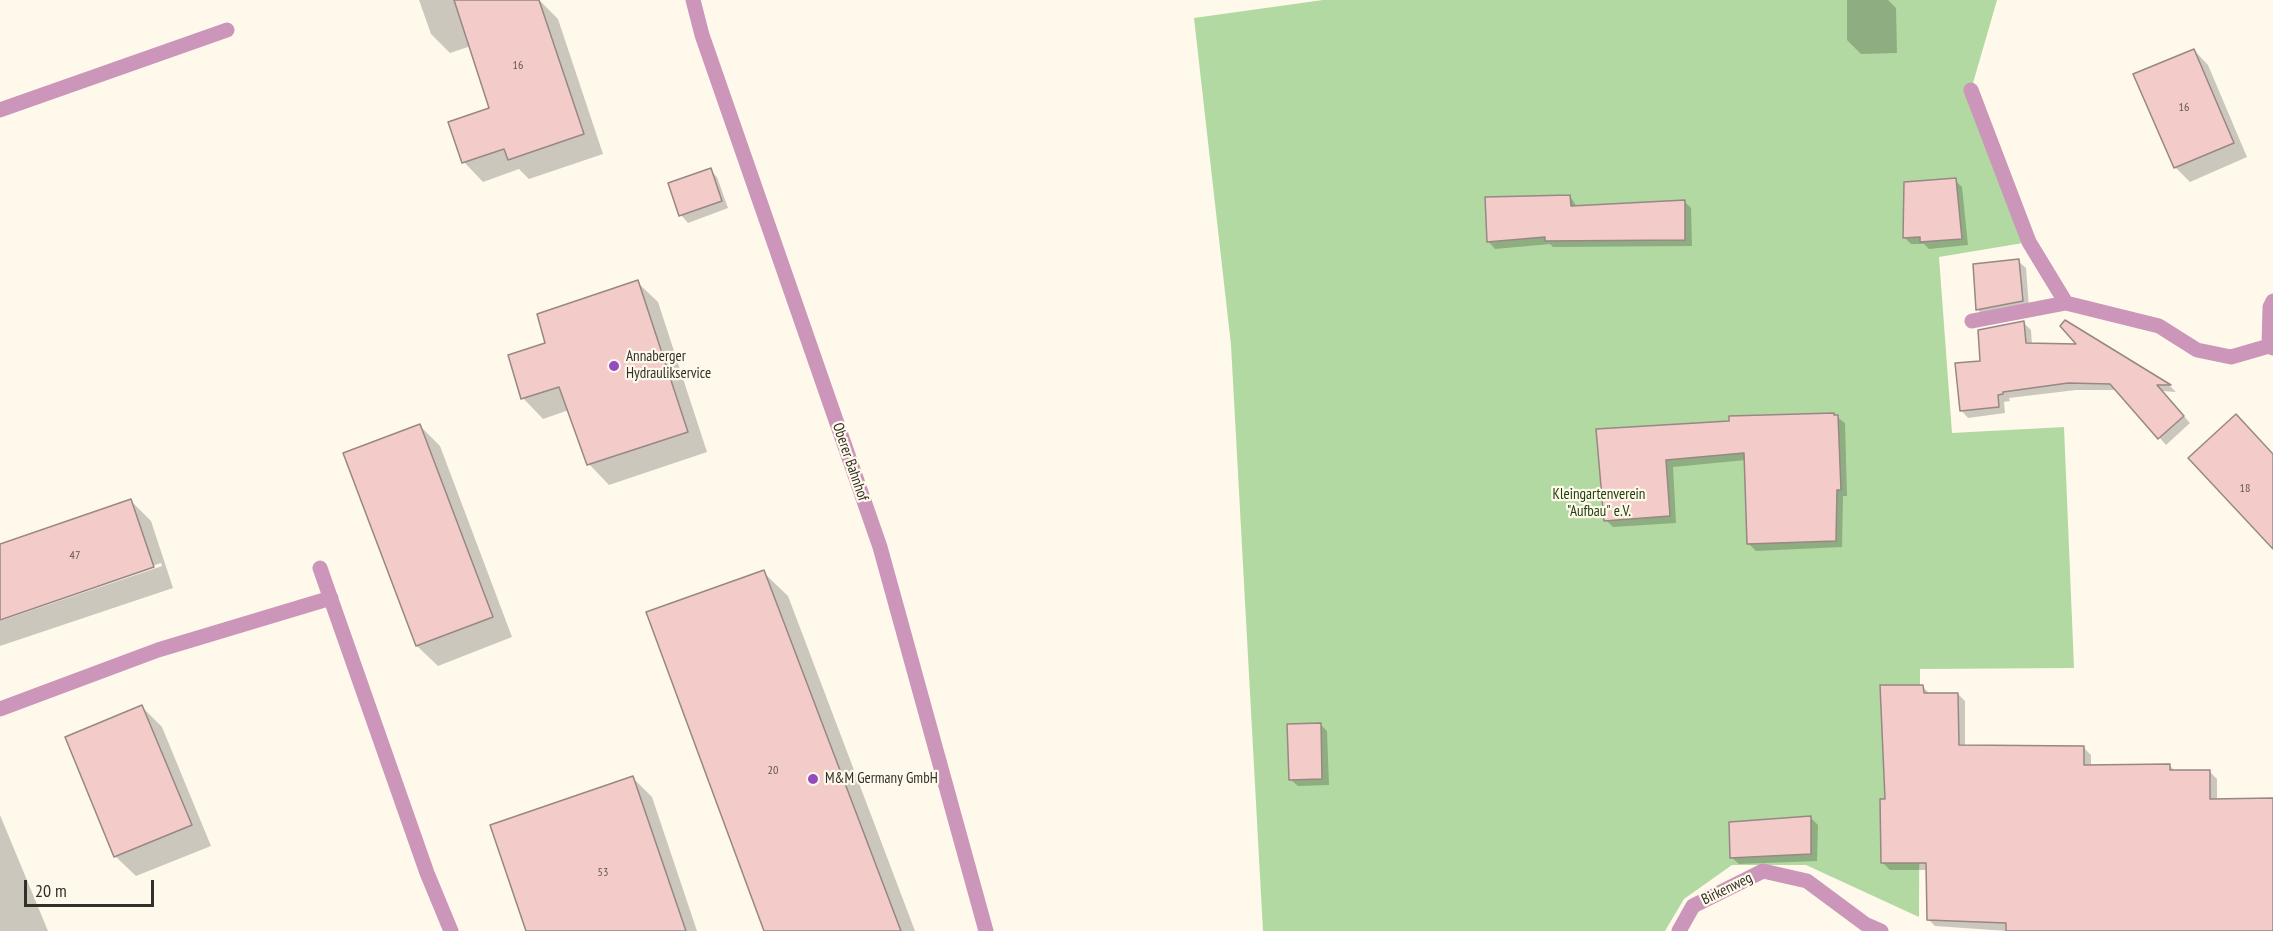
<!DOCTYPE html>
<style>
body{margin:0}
#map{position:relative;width:2273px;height:931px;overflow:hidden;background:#fef9eb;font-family:"PT Sans Narrow",sans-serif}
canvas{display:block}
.scale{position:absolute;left:24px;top:880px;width:130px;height:27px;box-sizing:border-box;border:3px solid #31302a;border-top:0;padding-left:8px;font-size:18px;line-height:21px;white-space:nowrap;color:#31302a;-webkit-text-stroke:4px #fef9eb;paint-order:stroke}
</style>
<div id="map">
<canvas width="2273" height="931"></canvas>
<div class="scale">20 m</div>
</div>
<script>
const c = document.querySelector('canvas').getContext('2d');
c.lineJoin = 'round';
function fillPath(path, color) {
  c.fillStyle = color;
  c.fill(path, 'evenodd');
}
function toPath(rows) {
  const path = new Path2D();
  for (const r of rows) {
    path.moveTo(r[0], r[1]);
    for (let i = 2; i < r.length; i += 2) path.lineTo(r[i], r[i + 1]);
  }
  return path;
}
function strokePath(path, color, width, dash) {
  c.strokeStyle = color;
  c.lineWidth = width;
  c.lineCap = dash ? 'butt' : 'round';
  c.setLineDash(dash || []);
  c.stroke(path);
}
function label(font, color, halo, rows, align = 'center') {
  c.font = font + ' "PT Sans Narrow",sans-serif';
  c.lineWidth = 4.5;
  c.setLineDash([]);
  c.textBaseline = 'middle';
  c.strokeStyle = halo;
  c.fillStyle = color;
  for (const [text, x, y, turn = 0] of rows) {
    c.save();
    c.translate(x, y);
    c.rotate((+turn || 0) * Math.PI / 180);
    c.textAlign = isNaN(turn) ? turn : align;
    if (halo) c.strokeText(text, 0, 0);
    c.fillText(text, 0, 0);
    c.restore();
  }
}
fillPath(toPath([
 [1323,0,1997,0,1971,90,2029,242,1939,257,1952,433,2064,427,2074,668,1920,669,1919,917,1806,865,1732,865,1684,899,1665,931,1263,931,1231,345,1194,18]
]), '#b2d9a1');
fillPath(toPath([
 [419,0,539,0,558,19,603,154,529,179,519,169,483,182,464,162,491,109,471,46,450,53,431,34],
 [1847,0,1888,0,1896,8,1897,53,1861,54,1847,40],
 [2194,50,2208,65,2247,157,2190,182,2175,167],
 [710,170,717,177,728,208,688,223,681,215,670,184],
 [1955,180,1962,187,1968,245,1929,249,1924,244,1911,244,1904,237],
 [1570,196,1577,207,1684,201,1691,208,1692,246,1553,247,1550,244,1495,249,1488,241],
 [2018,261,2026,268,2029,308,1985,317,1978,310],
 [637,282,658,302,707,452,609,485,589,464,569,410,543,419,523,398],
 [2065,322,2171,387,2176,392,2162,391,2190,423,2166,445,2118,390,2076,390,2009,398,2010,401,2004,402,2005,413,1968,418,1961,410,1981,362,2024,323,2031,330,2032,345,2079,346],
 [1833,414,1845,423,1847,496,1843,496,1842,547,1756,551,1749,544,1746,460,1673,467,1676,523,1613,527,1606,520,1598,430],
 [419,425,440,446,512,637,438,666,417,646,345,454],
 [131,501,151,521,173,588,0,646,0,621,162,566,161,563,0,618,0,545],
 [763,572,788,596,915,931,765,931],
 [1923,687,1931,695,1958,694,1965,701,1965,747,2084,748,2091,755,2091,766,2169,765,2175,771,2210,772,2217,779,2217,800,2273,798,2273,931,2007,931,1935,926,1928,919,1928,870,1890,870,1883,863,1887,800],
 [142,707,162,727,211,846,136,876,115,856],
 [1320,724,1327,731,1329,785,1298,786,1290,779],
 [633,778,652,797,697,931,528,931],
 [0,815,48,931,0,931],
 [1811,818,1818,825,1817,861,1739,864,1731,857]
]), '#0003');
const building = toPath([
 [454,0,539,0,584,134,508,160,504,149,462,163,448,122,489,108,454,0],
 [2194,49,2234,143,2174,168,2133,74,2194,49],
 [711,168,722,201,679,216,668,183,711,168],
 [1956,178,1962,239,1920,242,1920,237,1903,238,1904,182,1956,178],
 [1570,195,1571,206,1685,200,1685,240,1545,241,1545,237,1487,242,1485,197,1570,195],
 [2019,259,2023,301,1976,310,1973,264,2019,259],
 [638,280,688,432,587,465,559,387,521,399,508,355,545,343,537,314,638,280],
 [2065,320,2171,385,2157,385,2184,416,2158,439,2110,384,2068,383,2003,392,2003,394,1998,395,1999,407,1960,411,1955,363,1980,361,1978,330,2024,321,2026,343,2076,344,2060,326,2065,320],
 [1834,413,1834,415,1838,415,1841,490,1837,490,1836,541,1747,544,1744,453,1666,460,1670,516,1604,521,1596,429,1729,421,1729,416,1834,413],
 [2236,414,2273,454,2273,549,2188,458,2236,414],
 [420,424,493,617,416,646,343,453,420,424],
 [131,499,154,567,0,620,0,544,131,499],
 [764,570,901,931,764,931,646,612,764,570],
 [1880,685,1923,685,1924,693,1958,693,1959,745,2084,746,2084,765,2170,764,2170,770,2210,770,2210,799,2273,798,2273,931,2006,931,2006,923,1927,920,1926,863,1881,863,1880,799,1885,799,1880,685],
 [142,705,192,825,114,857,65,737,142,705],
 [1321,723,1322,779,1289,780,1287,724,1321,723],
 [633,776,686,931,526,931,490,825,633,776],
 [1811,816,1811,854,1730,858,1729,822,1811,816]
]);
fillPath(building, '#f3cbc8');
strokePath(building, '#978786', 1.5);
strokePath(toPath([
 [1971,90,2029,242,2066,303],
 [0,110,227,30],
 [1972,321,2066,303,2159,326,2197,350,2231,357,2269,346],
 [320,568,427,873,451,931],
 [0,709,158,650,331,598]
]), '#cb96ba', 15);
strokePath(toPath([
 [693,0,702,35,880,547,986,931],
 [2273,301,2270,307,2269,346,2273,348],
 [1679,931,1693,906,1763,871,1807,881,1865,924,1881,931]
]), '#cb96ba', 15);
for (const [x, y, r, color] of [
 [614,366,6,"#944bbd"],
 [813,779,6,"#944bbd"]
]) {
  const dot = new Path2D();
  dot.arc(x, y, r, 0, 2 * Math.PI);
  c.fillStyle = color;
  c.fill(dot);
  strokePath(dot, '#fef9eb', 2);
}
label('12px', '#625752', null, [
 ["16",518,66],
 ["16",2184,108],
 ["18",2245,489],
 ["47",75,556],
 ["20",773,771],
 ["53",603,873]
]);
label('15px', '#31302a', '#fef9eb', [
 ["Annaberger",626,357],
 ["Hydraulikservice",626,374],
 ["M&M Germany GmbH",825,779]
], 'left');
label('15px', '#31302a', '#fef9eb', [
 ["Oberer Bahnhof",850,462,71],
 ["Birkenweg",1727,889,-26]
]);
label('15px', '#20400c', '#fef9eb', [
 ["Kleingartenverein",1599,495],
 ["\"Aufbau\" e.V.",1599,512]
]);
</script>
